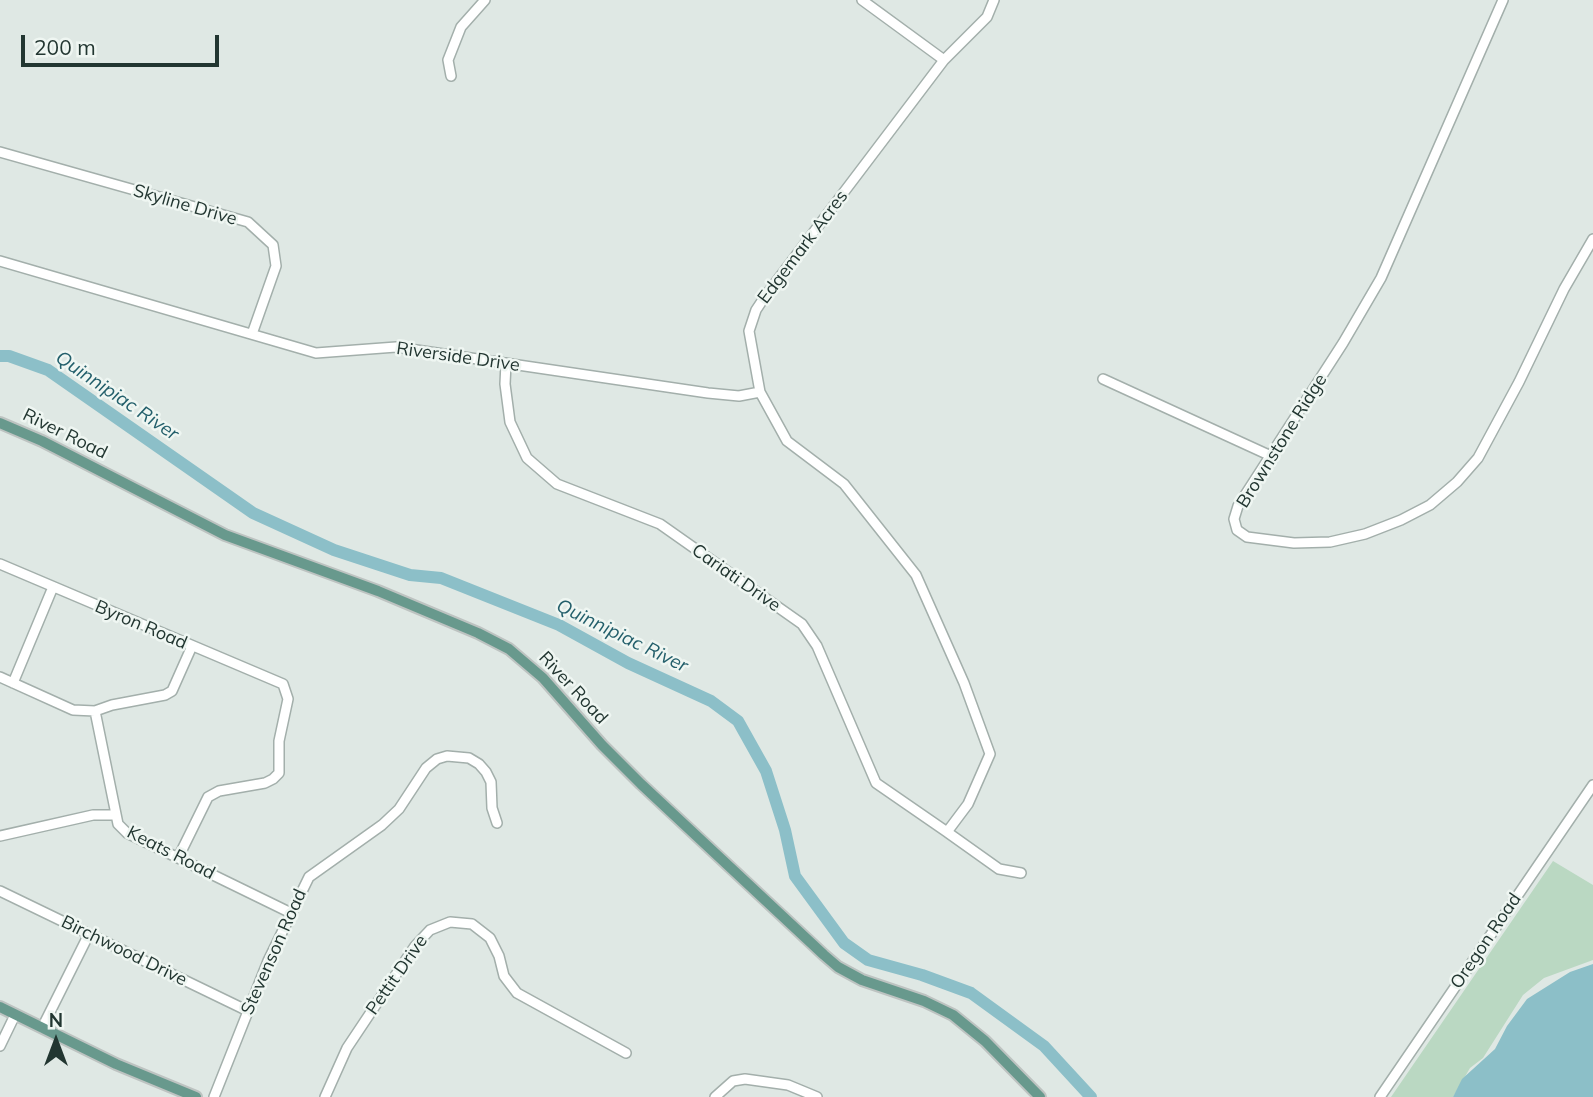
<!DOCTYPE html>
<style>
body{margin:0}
#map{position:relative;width:1593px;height:1097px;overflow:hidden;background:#dfe8e4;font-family:Mulish,sans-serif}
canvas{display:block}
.north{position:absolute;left:21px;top:1006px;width:70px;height:70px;-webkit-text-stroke:5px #eff6f2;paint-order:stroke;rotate:0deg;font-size:19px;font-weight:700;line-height:28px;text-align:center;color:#223631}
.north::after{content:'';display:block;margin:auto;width:24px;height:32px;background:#223631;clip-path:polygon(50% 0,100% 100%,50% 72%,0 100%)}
.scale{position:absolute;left:21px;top:35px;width:198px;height:32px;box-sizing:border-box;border:4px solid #223631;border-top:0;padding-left:9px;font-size:21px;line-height:24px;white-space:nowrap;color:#223631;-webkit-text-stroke:5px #eff6f2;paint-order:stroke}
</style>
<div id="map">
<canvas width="1593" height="1097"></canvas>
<div class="north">N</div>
<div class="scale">200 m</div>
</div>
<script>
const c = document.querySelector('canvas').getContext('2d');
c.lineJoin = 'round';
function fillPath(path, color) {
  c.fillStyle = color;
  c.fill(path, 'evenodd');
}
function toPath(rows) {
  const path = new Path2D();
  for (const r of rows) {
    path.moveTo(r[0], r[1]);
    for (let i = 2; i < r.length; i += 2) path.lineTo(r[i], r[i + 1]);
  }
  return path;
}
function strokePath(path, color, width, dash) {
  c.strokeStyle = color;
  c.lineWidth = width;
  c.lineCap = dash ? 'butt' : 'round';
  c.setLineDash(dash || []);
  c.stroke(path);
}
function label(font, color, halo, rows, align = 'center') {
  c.font = font + ' Mulish,sans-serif';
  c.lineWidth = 5;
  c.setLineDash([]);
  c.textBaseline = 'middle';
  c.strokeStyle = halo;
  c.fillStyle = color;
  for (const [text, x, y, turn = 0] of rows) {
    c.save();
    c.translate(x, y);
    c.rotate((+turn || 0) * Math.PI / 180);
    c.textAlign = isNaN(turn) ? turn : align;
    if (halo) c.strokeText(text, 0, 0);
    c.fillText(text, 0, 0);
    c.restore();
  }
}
fillPath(toPath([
 [1553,861,1593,885,1593,960,1544,978,1523,995,1483,1058,1470,1068,1453,1097,1391,1097]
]), '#bad8c2');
fillPath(toPath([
 [1593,964,1593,1097,1453,1097,1462,1079,1495,1049,1507,1026,1527,999,1570,972]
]), '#8cbfc8');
strokePath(toPath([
 [0,356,9,356,48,370,253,513,334,550,410,575,441,578,559,625,628,663,711,701,738,721,766,771,785,830,795,876,844,943,868,960,922,975,971,993,1044,1046,1091,1097]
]), '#8cbfc8', 12);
const minor = toPath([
 [862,0,944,60],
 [994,0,987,17,944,60,766,295,756,310,749,331,760,392,787,441,844,484,916,575,964,683,990,754,968,804,947,832,999,869,1021,873],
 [1503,0,1381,278,1343,343,1238,506,1234,519,1237,530,1247,537,1294,543,1330,542,1365,534,1401,520,1430,505,1457,482,1478,458,1519,382,1564,289,1593,239],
 [451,76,448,60,461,27,485,0],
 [0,152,248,222,273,245,276,266,252,334],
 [0,261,316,353,396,347,708,393,739,396,760,392],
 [506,363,505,384,510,422,527,458,557,484,660,524,802,624,817,646,876,783,947,832],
 [1103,379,1271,456],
 [0,564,283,684,288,699,279,741,279,773,273,779,265,783,219,791,208,797,178,858],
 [0,677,73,710,95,711,112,705,165,695,172,691,192,646],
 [13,683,53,587],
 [95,711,118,824,127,833,291,913],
 [0,836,93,815,116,815],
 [0,891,248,1011],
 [42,1028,89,934],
 [0,1046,15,1015],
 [214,1097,268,961,309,877,382,825,399,809,426,768,437,759,447,756,469,758,479,764,486,772,491,782,492,808,497,823],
 [325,1097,347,1048,415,946,430,930,450,922,472,924,490,938,499,956,504,976,517,993,626,1053],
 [715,1097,733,1081,745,1079,788,1085,817,1097],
 [1380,1097,1593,785]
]);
const major = toPath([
 [0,423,42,441,225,535,378,591,478,633,509,649,543,678,602,745,641,784,824,955,838,967,862,980,924,1001,953,1015,985,1041,1040,1097],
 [0,1007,116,1064,196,1097]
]);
strokePath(minor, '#a3afab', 12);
strokePath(major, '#bdc3c1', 14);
strokePath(minor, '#fff', 9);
strokePath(major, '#68998d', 10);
label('18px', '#223631', '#eff6f2', [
 ["Skyline Drive",185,205,16],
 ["Edgemark Acres",803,247,-53],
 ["Riverside Drive",458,357,8],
 ["River Road",65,434,26],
 ["Brownstone Ridge",1282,441,-58],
 ["Cariati Drive",736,578,35],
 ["Byron Road",141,625,23],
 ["River Road",573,688,47],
 ["Keats Road",171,853,27],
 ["Oregon Road",1486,941,-56],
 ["Birchwood Drive",124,951,26],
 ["Stevenson Road",274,952,-66],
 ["Pettit Drive",397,975,-55]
]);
label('italic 19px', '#235f6b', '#eff6f2', [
 ["Quinnipiac River",117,396,34],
 ["Quinnipiac River",622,636,26]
]);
</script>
